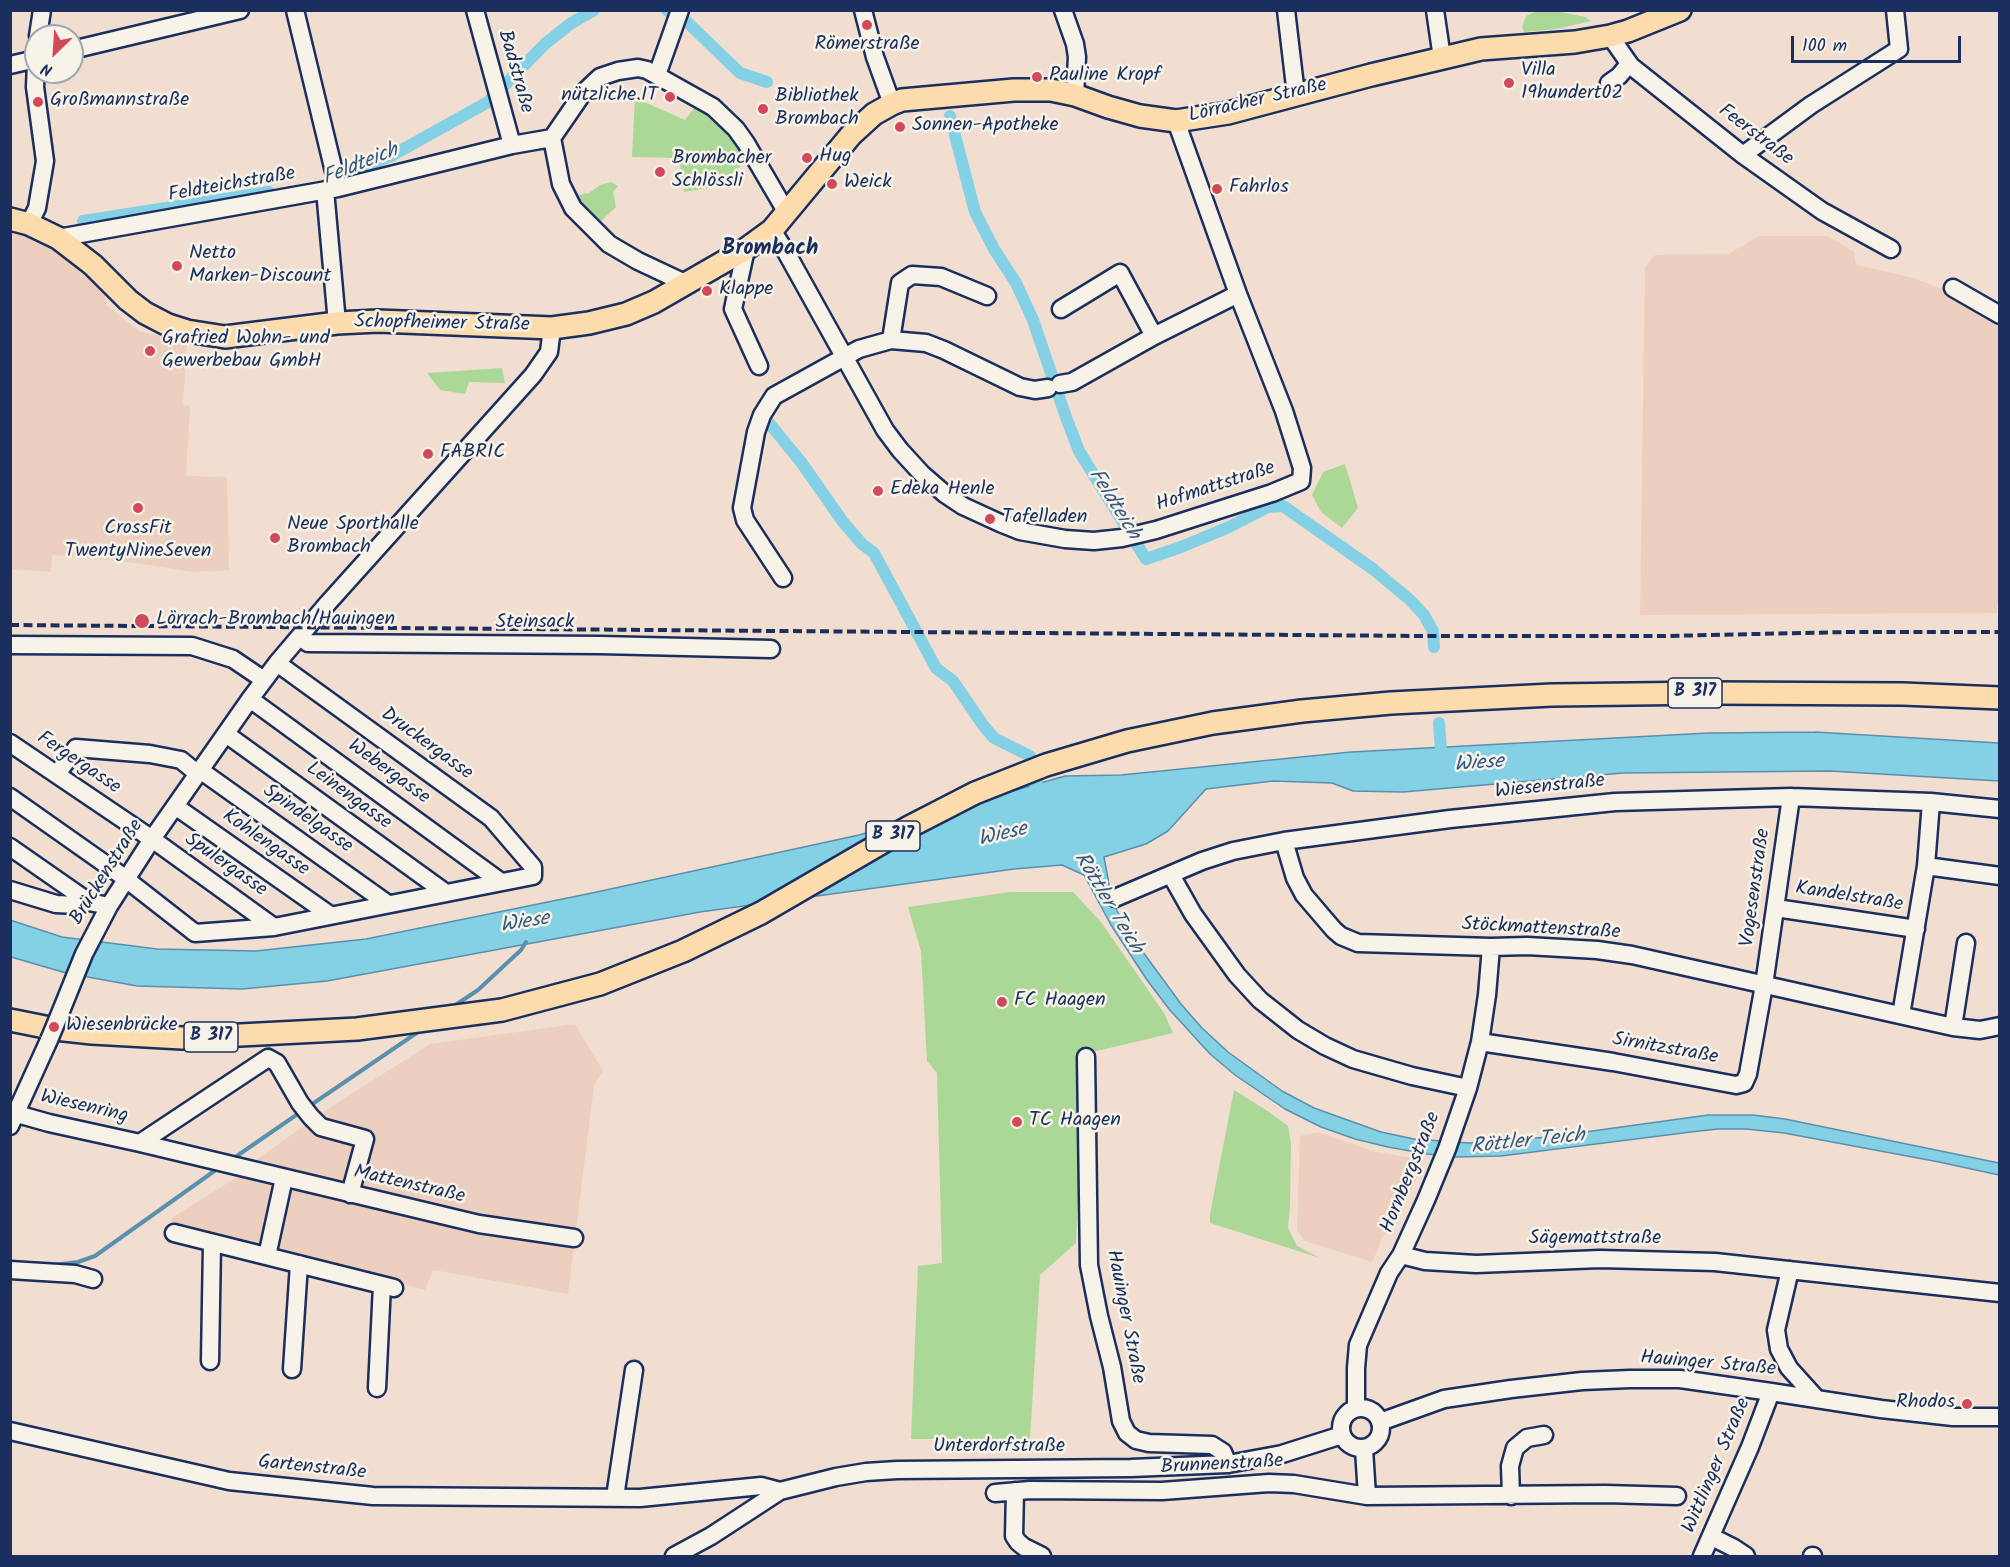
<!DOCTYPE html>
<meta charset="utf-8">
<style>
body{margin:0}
#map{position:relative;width:2010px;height:1567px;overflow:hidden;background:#f1ded0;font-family:Kalam,sans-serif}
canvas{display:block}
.frame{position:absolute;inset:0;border:12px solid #1b2f5e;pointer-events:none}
.north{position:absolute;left:24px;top:24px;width:60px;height:60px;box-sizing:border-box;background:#f7f3e8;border:2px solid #9fa5b1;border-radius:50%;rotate:205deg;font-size:16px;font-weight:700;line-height:24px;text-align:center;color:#1b2f5e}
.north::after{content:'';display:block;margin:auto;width:21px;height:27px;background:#d1495b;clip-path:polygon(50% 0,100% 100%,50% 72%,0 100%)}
.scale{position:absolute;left:1791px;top:36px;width:170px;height:27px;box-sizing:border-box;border:3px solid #1b2f5e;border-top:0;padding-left:8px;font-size:18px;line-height:21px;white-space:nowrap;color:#1b2f5e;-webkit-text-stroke:4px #f7f3e8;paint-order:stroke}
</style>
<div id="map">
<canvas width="2010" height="1567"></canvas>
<div class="frame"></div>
<div class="north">N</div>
<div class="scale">100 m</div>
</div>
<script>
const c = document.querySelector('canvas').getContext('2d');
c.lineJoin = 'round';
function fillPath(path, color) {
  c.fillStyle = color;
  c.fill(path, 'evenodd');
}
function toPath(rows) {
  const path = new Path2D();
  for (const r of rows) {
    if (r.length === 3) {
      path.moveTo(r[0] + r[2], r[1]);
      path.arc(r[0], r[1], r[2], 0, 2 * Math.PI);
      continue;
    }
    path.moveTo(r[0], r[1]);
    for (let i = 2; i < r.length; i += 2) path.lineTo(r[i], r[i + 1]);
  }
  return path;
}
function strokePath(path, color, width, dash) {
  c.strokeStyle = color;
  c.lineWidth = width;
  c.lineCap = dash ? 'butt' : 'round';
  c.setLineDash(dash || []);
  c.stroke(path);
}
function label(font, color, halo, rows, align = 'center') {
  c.font = font + ' Kalam,sans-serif';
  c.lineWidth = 5;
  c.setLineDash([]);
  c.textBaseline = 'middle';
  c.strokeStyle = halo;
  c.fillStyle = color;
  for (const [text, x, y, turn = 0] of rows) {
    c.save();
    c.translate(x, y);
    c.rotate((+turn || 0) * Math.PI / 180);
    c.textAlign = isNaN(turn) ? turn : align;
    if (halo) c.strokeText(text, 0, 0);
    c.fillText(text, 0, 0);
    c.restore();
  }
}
fillPath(toPath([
 [10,232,35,237,77,262,104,292,106,305,139,331,187,342,183,405,190,406,186,476,227,477,229,570,192,572,129,562,52,555,51,572,11,569],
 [1759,236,1828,236,1854,252,1856,265,1914,278,1958,296,1999,320,2000,605,1997,605,1997,613,1640,615,1645,267,1655,255,1728,254],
 [575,1024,603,1071,594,1086,568,1294,433,1270,425,1290,215,1234,168,1227,173,1217,239,1176,250,1164,331,1107,430,1044],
 [1318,1132,1373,1151,1418,1159,1416,1180,1393,1228,1381,1238,1379,1247,1372,1262,1305,1241,1297,1230,1300,1136]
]), '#edcfbf');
fillPath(toPath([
 [1539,10,1556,11,1585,17,1591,21,1556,29,1524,32,1522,27,1526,16],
 [635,98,685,120,699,102,724,121,751,158,714,187,684,192,679,158,632,157],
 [611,182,618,186,613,192,616,207,599,223,574,196,589,193,600,185],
 [502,368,505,383,469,382,465,394,440,390,427,373],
 [1345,464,1358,508,1342,528,1321,512,1312,495,1323,472],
 [1010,892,1073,892,1101,922,1164,1013,1173,1033,1084,1054,1076,1243,1040,1275,1030,1439,911,1439,918,1266,942,1263,937,1073,927,1061,921,951,908,907],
 [1234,1090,1269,1112,1288,1126,1291,1143,1290,1206,1288,1228,1297,1246,1320,1258,1210,1223,1210,1214]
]), '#abd897');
const water = toPath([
 [1815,732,1999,743,1999,781,1830,771,1623,773,1403,792,1353,791,1332,783,1273,781,1206,789,1168,831,1146,844,1104,857,1111,895,1117,911,1129,933,1181,1004,1202,1028,1228,1052,1282,1091,1314,1108,1381,1132,1414,1139,1469,1143,1549,1137,1708,1115,1753,1115,1785,1119,1999,1163,1999,1175,1939,1162,1784,1133,1746,1129,1718,1129,1691,1132,1501,1156,1456,1157,1427,1154,1388,1147,1355,1139,1321,1127,1285,1109,1235,1075,1210,1054,1169,1009,1147,980,1111,925,1084,875,1062,865,1014,869,700,912,327,981,242,989,137,986,66,973,11,957,10,920,62,937,157,949,256,951,366,939,592,893,859,835,1065,776,1121,775,1351,752,1709,733,1815,732]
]);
fillPath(water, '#84d0e4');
strokePath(water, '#5a90ae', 1.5);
strokePath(toPath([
 [451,1008,478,990,521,950,526,942],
 [308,1107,421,1030],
 [231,1160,302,1111],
 [53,1265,78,1262,95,1256,220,1167]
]), '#5a90ae', 4);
strokePath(toPath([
 [667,10,687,22,740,73,767,82],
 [950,116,975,212,994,249,1016,283,1033,320,1067,420,1079,451,1146,559,1181,547,1229,527,1268,507,1283,506,1373,569,1410,600,1424,615,1433,631,1434,647],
 [330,181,391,156,488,102,545,44,570,24,594,10],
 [83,221,269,192],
 [769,423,801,462,843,522,862,544,874,553,936,668,953,681,983,725,994,738,1030,756,1038,773,1035,789,1042,798],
 [1439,723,1442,764]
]), '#84d0e4', 12);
const minor = toPath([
 [295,10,338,188],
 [475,10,512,145],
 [863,10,875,57,892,104],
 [1063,10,1075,44,1077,57,1075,95],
 [1286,10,1296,95],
 [1435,10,1442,58],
 [38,36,42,10],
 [1610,36,1631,66,1743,155,1822,211,1891,249],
 [72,50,240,10],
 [10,65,36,59],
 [657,75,680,10],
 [1609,83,1619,76,1629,64],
 [1743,155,1811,105,1899,49,1895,10],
 [325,190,337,323],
 [29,224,37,208,45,161,35,87,36,62],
 [772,230,786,252,885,430,900,450,922,474,945,494,963,506,1000,523,1020,531,1065,539,1094,541,1122,538,1156,530,1272,493,1301,481,1302,468,1284,411,1238,294,1176,121],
 [58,238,338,188,512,145,552,138],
 [746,249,733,309,759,366],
 [687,284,638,261,609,244,573,208,561,184,552,138,583,93,600,77,618,71,638,68,647,70,713,107,736,129,746,143,787,213],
 [1953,288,2000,315],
 [1061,309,1120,273,1154,336],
 [891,340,900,283,912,275,941,277,987,296],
 [1060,384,1072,382,1154,336,1238,294],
 [783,578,745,520,742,508,756,432,762,415,774,396,859,349,891,340,926,343,944,350,1020,387,1035,390,1048,388],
 [300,637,308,643,600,645,771,649],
 [10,645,192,646,233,659,264,680],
 [250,699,501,882],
 [226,734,446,893],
 [10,743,152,839,274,927],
 [200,770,388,904],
 [57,774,76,748,150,754,181,760,198,774],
 [10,797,125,878],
 [175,806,330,915],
 [1284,841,1295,878,1304,895,1334,930,1341,936,1358,943,1491,947,1527,946,1597,950,1632,955,1953,1027,1980,1030,2000,1026],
 [10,847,89,902],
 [1926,866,2000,876],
 [1171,875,1193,914,1237,975,1260,1000,1298,1030,1325,1046,1353,1059,1412,1076,1468,1088],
 [131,883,195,933,274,927,533,876,533,867,491,818,277,663],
 [10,890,56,904,76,905,89,902,109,906],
 [1115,898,1202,861,1233,851,1284,841,1450,819,1615,802,1791,797,1931,802,2000,809],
 [1776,908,1916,929],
 [1901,1015,1926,866,1931,802],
 [59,1016,84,954,109,906,152,839,250,699,277,663,328,603,533,375,549,352,552,328],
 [1953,1027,1966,943],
 [1480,1042,1613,1062,1736,1085,1744,1083,1748,1074,1764,985,1791,797],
 [1086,1057,1089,1265,1099,1316,1112,1367,1121,1421,1127,1433,1136,1440,1149,1443,1212,1445,1223,1452,1228,1464],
 [17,1114,49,1123,140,1143,479,1224,574,1238],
 [10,1126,49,1040],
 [140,1143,268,1058,277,1063,300,1103,311,1117,321,1127,365,1139,350,1194],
 [174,1233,394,1288],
 [1401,1255,1425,1261,1476,1264,1600,1259,1715,1262,2000,1293],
 [267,1256,284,1178],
 [10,1270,75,1274,93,1279],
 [1790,1270,1776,1330,1779,1349,1789,1368,1817,1399],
 [210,1361,212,1244],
 [292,1369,299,1264],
 [377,1388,382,1285],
 [1361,1428,20],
 [1356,1408,1356,1368,1358,1345,1389,1273,1401,1255,1426,1200,1447,1149,1468,1088,1480,1042,1487,995,1491,947],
 [1380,1422,1444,1399,1511,1389,1582,1381,1630,1379,1680,1379,1771,1392,1881,1409,1953,1417,2000,1417],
 [10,1431,229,1481,373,1496,640,1498,761,1486,780,1491],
 [1364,1449,1367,1496],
 [1015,1491,1014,1536,1018,1542,1024,1547,1042,1556],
 [995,1493,1030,1490,1162,1491,1269,1483,1294,1484,1367,1496,1605,1494,1677,1496],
 [1511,1496,1510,1466,1515,1448,1527,1438,1544,1435],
 [615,1497,634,1370],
 [1712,1537,1734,1548,1746,1556],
 [674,1556,711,1536,780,1491,836,1477,866,1472,897,1470,1131,1468,1228,1464,1282,1454,1342,1435],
 [1702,1556,1750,1447,1771,1392],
 [1812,1556,1813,1556]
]);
const major = toPath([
 [10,219,29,224,58,238,93,265,128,300,145,313,168,325,187,331,225,337,337,323,378,321,552,328,589,323,626,314,654,302,746,249,772,230,851,135,874,114,892,104,902,100,1014,90,1051,90,1075,95,1108,107,1140,116,1176,121,1228,113,1371,75,1481,49,1575,42,1610,36,1628,31,1680,10],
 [10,1020,55,1029,92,1033,182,1038,357,1029,502,1010,600,984,683,951,761,913,909,827,975,793,1046,765,1127,741,1213,723,1302,711,1391,703,1552,695,1711,693,1903,694,2000,698]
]);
strokePath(minor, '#1b2f5e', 21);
strokePath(major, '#1b2f5e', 26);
strokePath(minor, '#f7f3e8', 16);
strokePath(major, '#fcdcac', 21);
strokePath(toPath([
 [10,625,1424,636,1665,636,1848,632,2000,632]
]), '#1b2f5e', 4, [9, 4.5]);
const minorBridge = toPath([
 [49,1040,59,1016]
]);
strokePath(minorBridge, '#1b2f5e', 21, []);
strokePath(minorBridge, '#f7f3e8', 16);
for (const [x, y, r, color] of [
 [867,25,6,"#d1495b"],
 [1037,77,6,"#d1495b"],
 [1509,83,6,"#d1495b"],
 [670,97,6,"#d1495b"],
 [38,102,6,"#d1495b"],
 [763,109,6,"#d1495b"],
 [900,127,6,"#d1495b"],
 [807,158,6,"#d1495b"],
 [660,172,6,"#d1495b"],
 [832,184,6,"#d1495b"],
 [1217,189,6,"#d1495b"],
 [177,266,6,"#d1495b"],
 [707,291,6,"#d1495b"],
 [150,351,6,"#d1495b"],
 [428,454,6,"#d1495b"],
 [878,491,6,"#d1495b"],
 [138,508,6,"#d1495b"],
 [990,519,6,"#d1495b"],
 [275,538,6,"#d1495b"],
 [142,621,8,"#d1495b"],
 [1002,1002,6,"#d1495b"],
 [54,1027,6,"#d1495b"],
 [1017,1122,6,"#d1495b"],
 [1967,1404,6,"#d1495b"]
]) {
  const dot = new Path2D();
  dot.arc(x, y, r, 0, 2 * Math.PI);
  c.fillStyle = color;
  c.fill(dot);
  strokePath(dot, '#f7f3e8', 2);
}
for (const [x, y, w] of [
 [1695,693,54],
 [893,836,54],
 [211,1037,54]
]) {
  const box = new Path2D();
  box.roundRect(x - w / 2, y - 15, w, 30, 4.5);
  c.fillStyle = '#f7f3e8';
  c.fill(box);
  strokePath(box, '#1b2f5e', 1.5);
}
label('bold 18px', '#1b2f5e', null, [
 ["B 317",1695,693],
 ["B 317",893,836],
 ["B 317",211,1037]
]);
label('20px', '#1b2f5e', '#f7f3e8', [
 ["Römerstraße",867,46,"center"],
 ["Villa",1521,72],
 ["19hundert02",1521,95],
 ["Pauline Kropf",1049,77],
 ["nützliche.IT",658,97,"right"],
 ["Bibliothek",775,98],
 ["Brombach",775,121],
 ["Großmannstraße",50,102],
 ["Sonnen-Apotheke",912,127],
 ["Hug",819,158],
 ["Brombacher",672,160],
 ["Schlössli",672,183],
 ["Weick",844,184],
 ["Fahrlos",1229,189],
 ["Netto",189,255],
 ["Marken-Discount",189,278],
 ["Klappe",719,291],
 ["Grafried Wohn- und",162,340],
 ["Gewerbebau GmbH",162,363],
 ["FABRIC",440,454],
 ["Edeka Henle",890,491],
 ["Tafelladen",1002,519],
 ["Neue Sporthalle",287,526],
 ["Brombach",287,549],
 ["CrossFit",138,530,"center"],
 ["TwentyNineSeven",138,553,"center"],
 ["Lörrach-Brombach/Hauingen",156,621],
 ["FC Haagen",1014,1002],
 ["Wiesenbrücke",66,1027],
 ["TC Haagen",1029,1122],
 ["Rhodos",1955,1404,"right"]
], 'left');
label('20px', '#1b2f5e', '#f7f3e8', [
 ["Badstraße",514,72,74],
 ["Lörracher Straße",1258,102,-13],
 ["Feerstraße",1755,136,37],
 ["Feldteichstraße",232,186,-10],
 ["Schopfheimer Straße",442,325,1],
 ["Hofmattstraße",1216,488,-18],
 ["Steinsack",535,624],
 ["Druckergasse",426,745,36],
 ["Fergergasse",78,764,34],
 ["Webergasse",388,773,36],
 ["Wiesenstraße",1550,788,-6],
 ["Leinengasse",348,797,36],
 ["Spindelgasse",307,820,35],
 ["Kohlengasse",265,844,35],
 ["Spulergasse",225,866,35],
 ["Brückenstraße",108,873,-58],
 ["Vogesenstraße",1757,888,-82],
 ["Kandelstraße",1849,898,9],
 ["Stöckmattenstraße",1541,930,3],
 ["Sirnitzstraße",1665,1050,10],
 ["Wiesenring",84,1108,13],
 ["Hornbergstraße",1412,1173,-68],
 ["Mattenstraße",409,1186,13],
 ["Sägemattstraße",1595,1240],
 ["Hauinger Straße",1124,1317,79],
 ["Hauinger Straße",1708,1365,5],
 ["Unterdorfstraße",999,1448],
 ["Brunnenstraße",1222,1466,-3],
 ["Wittlinger Straße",1718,1466,-67],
 ["Gartenstraße",312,1469,6]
]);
label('italic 21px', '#355780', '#f7f3e8', [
 ["Feldteich",361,166,-22],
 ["Feldteich",1113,505,58],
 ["Wiese",1479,765,-4],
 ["Wiese",1003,836,-13],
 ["Röttler Teich",1107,904,59],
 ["Wiese",525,924,-9],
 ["Röttler Teich",1528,1143,-6]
]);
label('bold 22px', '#1b2f5e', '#f7f3e8', [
 ["Brombach",770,250]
]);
</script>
